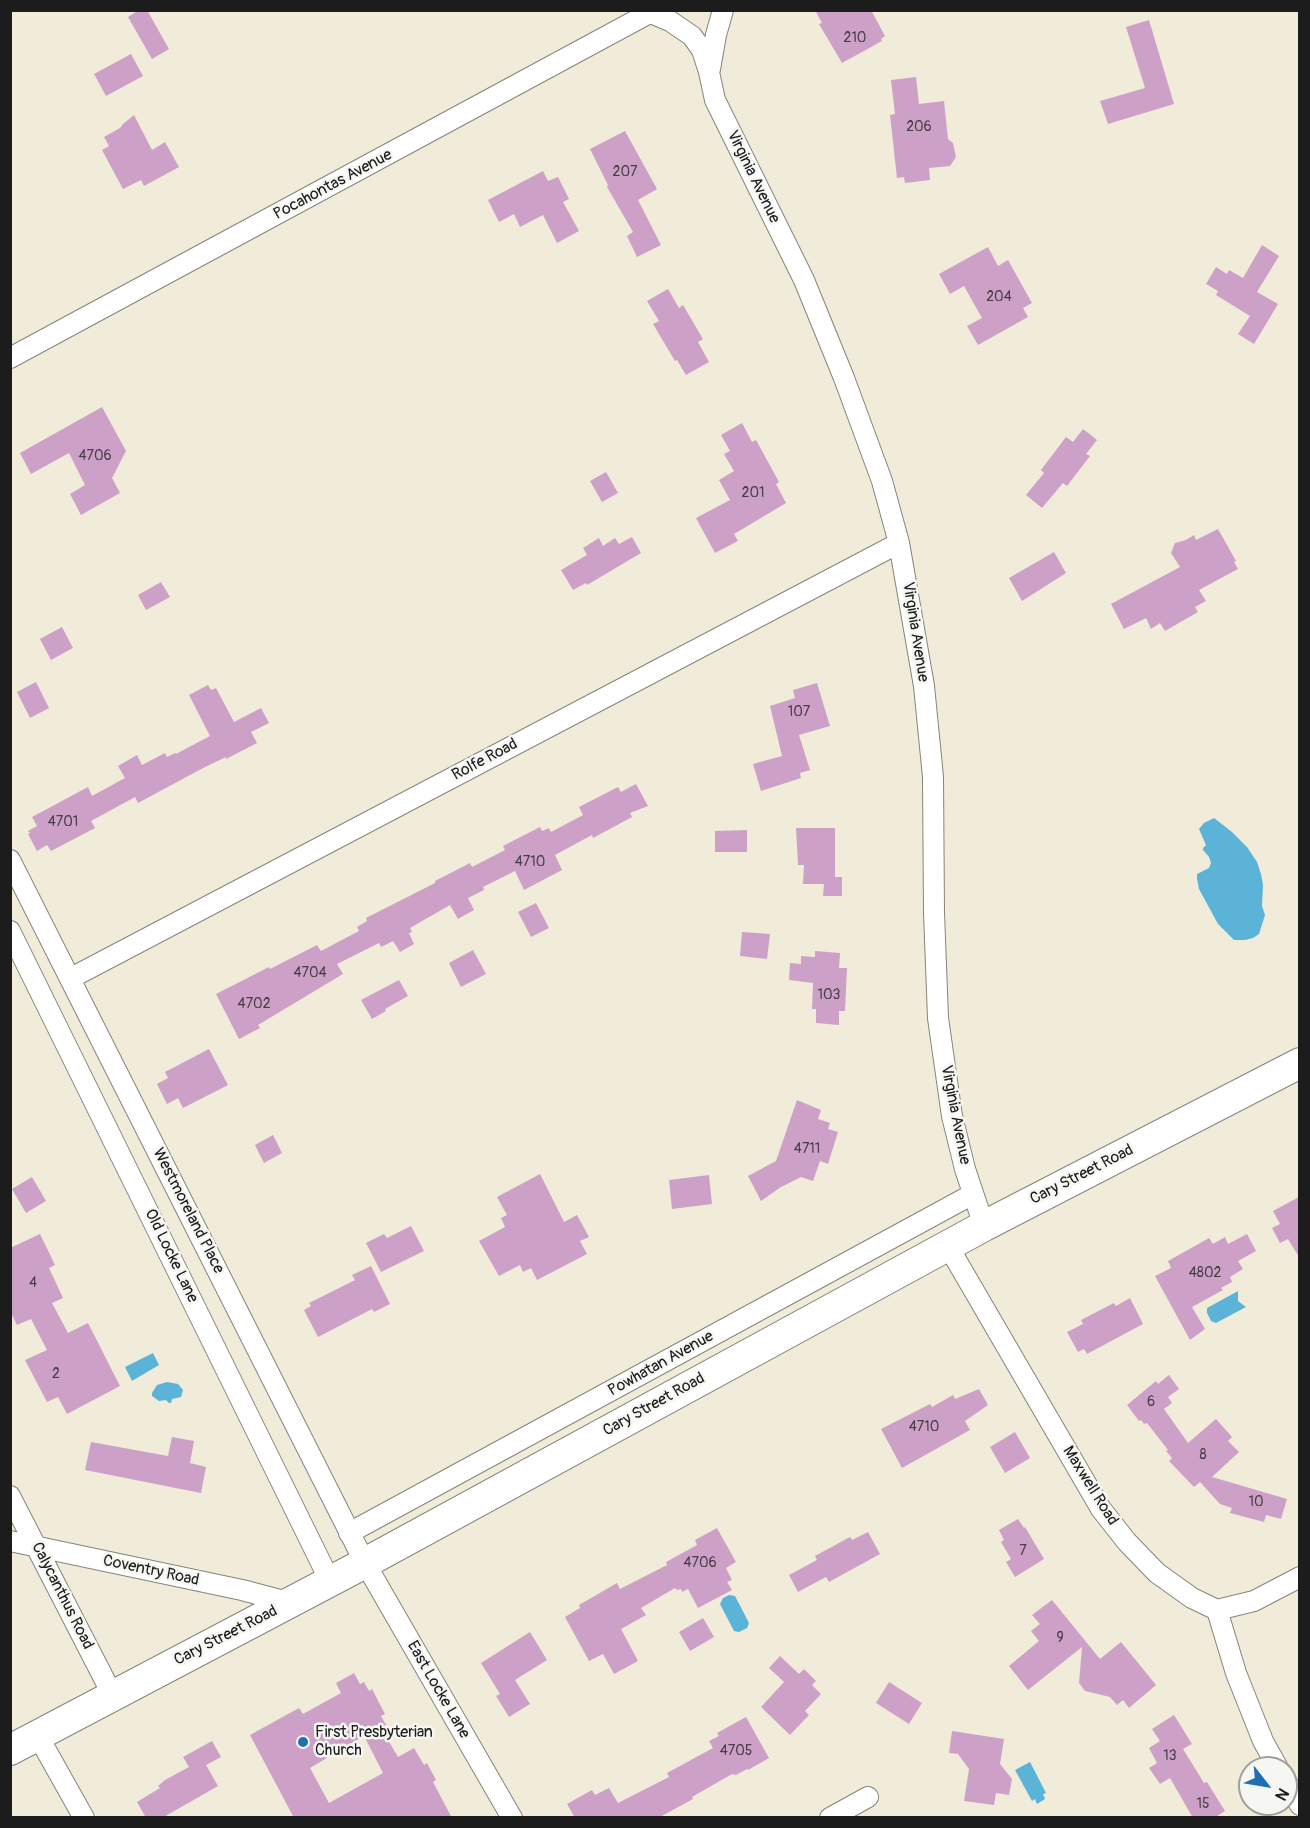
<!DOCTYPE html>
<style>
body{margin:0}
#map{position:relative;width:1310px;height:1828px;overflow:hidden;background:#f1ebd9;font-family:Pangolin,sans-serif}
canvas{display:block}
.frame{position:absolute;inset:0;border:12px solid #1c1c1c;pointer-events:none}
.north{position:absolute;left:1238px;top:1756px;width:60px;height:60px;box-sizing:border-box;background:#f6f6f2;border:2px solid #9f9f9c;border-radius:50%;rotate:121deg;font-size:16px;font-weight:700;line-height:24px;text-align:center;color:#1c1c1c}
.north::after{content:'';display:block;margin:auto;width:21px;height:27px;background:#1f6fb2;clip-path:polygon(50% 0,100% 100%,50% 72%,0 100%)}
</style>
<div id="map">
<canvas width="1310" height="1828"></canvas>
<div class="frame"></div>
<div class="north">N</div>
</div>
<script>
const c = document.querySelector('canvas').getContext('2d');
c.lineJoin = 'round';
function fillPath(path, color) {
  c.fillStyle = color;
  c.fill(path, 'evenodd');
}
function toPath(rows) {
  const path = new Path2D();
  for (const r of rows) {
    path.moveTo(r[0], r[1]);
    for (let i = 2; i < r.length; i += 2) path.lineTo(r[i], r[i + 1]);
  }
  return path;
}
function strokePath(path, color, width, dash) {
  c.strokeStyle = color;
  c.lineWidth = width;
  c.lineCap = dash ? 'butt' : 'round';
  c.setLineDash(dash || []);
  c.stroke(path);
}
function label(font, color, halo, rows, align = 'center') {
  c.font = font + ' Pangolin,sans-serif';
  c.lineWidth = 5;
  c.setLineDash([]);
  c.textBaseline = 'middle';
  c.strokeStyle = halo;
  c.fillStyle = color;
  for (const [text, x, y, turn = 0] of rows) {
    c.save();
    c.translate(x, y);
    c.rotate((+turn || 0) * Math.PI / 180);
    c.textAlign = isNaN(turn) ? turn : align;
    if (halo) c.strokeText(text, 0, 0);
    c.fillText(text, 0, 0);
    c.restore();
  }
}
fillPath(toPath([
 [1214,818,1232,832,1247,847,1257,862,1261,874,1263,885,1262,906,1265,915,1259,934,1253,938,1245,940,1234,940,1218,924,1199,889,1197,879,1197,874,1209,868,1211,863,1209,857,1203,850,1203,848,1206,845,1199,829,1204,823],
 [1238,1291,1238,1301,1246,1307,1216,1323,1211,1321,1207,1313,1207,1308],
 [153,1353,159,1365,132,1381,125,1367],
 [167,1382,178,1384,183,1390,181,1397,172,1399,171,1403,169,1403,166,1400,159,1401,152,1396,152,1393,157,1385],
 [729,1595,735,1596,749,1623,747,1628,739,1632,734,1631,720,1604,723,1598],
 [1030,1762,1046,1793,1043,1794,1045,1799,1037,1804,1035,1799,1032,1801,1015,1770]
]), '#5bb3d8');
fillPath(toPath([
 [139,10,147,10,169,49,152,59,128,17],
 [815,10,871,10,885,36,881,39,882,41,842,63,819,24,822,23],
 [1149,20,1174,104,1108,124,1100,101,1145,88,1126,27],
 [131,54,143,76,106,96,94,74],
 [916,77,919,104,944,101,948,139,953,143,956,157,950,166,929,168,930,180,905,183,904,177,897,178,890,115,895,114,891,80],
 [134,115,152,150,165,142,179,167,144,186,141,180,123,189,102,150,109,146,104,137,120,128,123,124],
 [625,131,657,189,638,200,661,245,637,257,627,236,633,232,607,187,608,185,590,149],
 [543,171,548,181,558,177,569,199,563,202,579,231,557,243,543,215,520,227,514,214,499,222,488,200],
 [1262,245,1279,256,1257,292,1278,304,1254,344,1238,334,1250,316,1216,295,1218,291,1206,284,1216,267,1227,274,1229,270,1243,278],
 [988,247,998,266,1008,260,1032,303,1023,308,1028,317,978,345,967,326,982,318,964,286,950,294,939,274],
 [668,289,679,308,683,305,703,339,698,342,709,362,686,375,677,360,675,361,653,324,659,321,647,301],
 [102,407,126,451,112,478,120,493,81,515,70,494,85,485,69,453,31,474,20,453],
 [742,423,752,442,756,440,779,482,776,484,786,503,734,534,738,541,715,553,696,518,730,500,719,480,734,471,724,454,730,451,721,435],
 [1083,429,1097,440,1086,454,1090,456,1067,486,1063,483,1042,508,1026,495,1044,473,1041,470,1066,437,1073,442],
 [606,472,618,493,602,502,590,481],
 [1218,529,1236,561,1234,562,1238,569,1199,590,1206,601,1195,607,1198,612,1165,631,1160,623,1151,629,1146,618,1124,629,1111,604,1180,567,1171,553,1175,543,1186,540,1194,535,1196,540],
 [632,537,641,553,587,585,586,583,573,590,561,570,587,555,583,548,599,538,603,546,615,538,619,544],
 [1054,552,1066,573,1022,601,1009,578],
 [161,582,170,597,146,610,138,595],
 [62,627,73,648,51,660,40,639],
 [36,682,49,708,30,718,17,692],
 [817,683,830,726,799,735,810,770,800,773,801,778,761,791,753,764,782,756,770,706,795,698,793,690],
 [208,685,211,690,216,688,234,722,261,708,269,723,251,732,257,743,226,759,226,757,203,768,138,803,135,797,91,821,95,828,51,851,47,845,37,851,28,834,30,833,28,831,37,826,32,817,88,787,92,796,125,778,118,766,137,755,142,765,165,753,167,757,175,753,176,754,210,736,189,695],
 [636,784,648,806,630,813,632,817,593,838,592,835,555,855,562,870,524,890,515,871,483,887,484,890,468,898,474,910,458,919,450,905,410,928,412,932,409,933,414,944,400,952,393,941,381,947,379,943,337,964,343,974,258,1025,260,1028,239,1039,216,994,269,967,270,969,317,945,321,951,359,931,357,927,367,921,366,918,435,883,435,881,470,863,472,867,505,850,503,846,540,827,542,831,549,828,551,832,583,815,579,807,618,787,621,792],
 [796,828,835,828,835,877,842,877,842,896,823,896,824,884,803,884,804,865,798,865],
 [747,830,747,852,715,852,715,831],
 [536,903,549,928,531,937,518,912],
 [742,932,770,934,767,959,740,956],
 [473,950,486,974,461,987,449,963],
 [815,951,840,953,839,968,847,968,845,1011,839,1011,839,1025,816,1023,816,1009,812,1009,813,983,789,980,790,963,801,964,801,956,815,957],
 [399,980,408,996,385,1009,386,1011,372,1019,361,1000],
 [209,1049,228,1085,183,1108,178,1098,167,1104,157,1084,168,1078,165,1072],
 [797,1100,821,1110,818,1119,830,1123,828,1129,838,1132,828,1164,820,1161,813,1181,801,1177,781,1187,761,1201,748,1176,776,1161],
 [273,1135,282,1153,264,1163,255,1145],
 [540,1174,564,1222,577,1215,589,1237,580,1241,587,1254,537,1280,531,1268,523,1272,520,1265,499,1276,479,1241,505,1227,501,1218,507,1215,497,1197],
 [709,1175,712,1204,672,1209,669,1180],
 [32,1177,46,1201,26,1213,12,1189],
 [1299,1197,1299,1257,1288,1239,1280,1243,1272,1228,1280,1224,1273,1211],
 [411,1226,424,1251,381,1272,366,1243,384,1234,387,1238],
 [40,1234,55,1265,49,1268,63,1298,52,1303,68,1333,88,1323,120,1386,67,1414,58,1397,47,1402,25,1360,47,1350,31,1319,17,1325,10,1311,10,1248],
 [1247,1234,1256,1251,1238,1261,1243,1269,1230,1277,1232,1282,1221,1288,1223,1290,1192,1307,1205,1329,1190,1340,1155,1276,1171,1268,1168,1261,1209,1238,1213,1244,1225,1237,1228,1244],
 [371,1266,390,1304,374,1312,372,1309,318,1337,304,1310,311,1306,309,1303,355,1280,352,1275],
 [1130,1298,1143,1324,1087,1354,1084,1349,1078,1352,1067,1332,1083,1324,1081,1320,1114,1303,1116,1306],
 [1169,1375,1179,1389,1168,1397,1172,1403,1164,1409,1188,1443,1216,1419,1232,1437,1228,1441,1239,1452,1212,1477,1287,1499,1281,1519,1266,1515,1264,1522,1230,1513,1232,1508,1220,1504,1200,1482,1194,1487,1169,1461,1172,1458,1166,1451,1168,1450,1147,1423,1144,1424,1141,1420,1139,1421,1127,1405,1156,1381,1158,1384],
 [979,1389,988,1405,965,1421,970,1430,902,1468,881,1429,930,1404,932,1407,953,1395,955,1399],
 [1015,1432,1030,1458,1005,1473,990,1447],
 [172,1437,194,1441,190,1463,206,1467,201,1493,85,1470,91,1442,168,1456],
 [1018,1519,1024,1528,1025,1527,1044,1559,1015,1577,1006,1562,1011,1559,1001,1542,1004,1540,999,1530],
 [717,1528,736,1562,726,1568,732,1580,727,1582,732,1590,698,1608,688,1589,682,1592,681,1589,677,1590,675,1588,641,1608,646,1615,621,1629,638,1661,614,1674,603,1654,589,1661,565,1617,580,1608,579,1605,617,1583,620,1589,667,1565,666,1562,697,1545,695,1540],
 [868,1532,880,1554,829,1582,826,1577,798,1592,789,1575,817,1560,815,1556,850,1537,852,1540],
 [1052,1600,1100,1659,1121,1642,1156,1685,1129,1708,1123,1700,1117,1705,1110,1697,1085,1691,1079,1683,1082,1647,1028,1690,1009,1666,1039,1641,1031,1631,1040,1624,1032,1615],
 [703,1618,714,1637,690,1651,679,1632],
 [530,1632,547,1660,515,1680,530,1704,509,1717,496,1696,500,1694,481,1663],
 [780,1656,799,1674,804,1669,816,1681,812,1685,821,1694,805,1711,809,1715,790,1735,761,1707,784,1682,769,1668],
 [354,1673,360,1684,364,1682,369,1691,372,1689,385,1714,381,1716,386,1725,381,1728,398,1757,414,1748,424,1765,427,1763,436,1780,433,1782,452,1818,294,1818,250,1735,299,1708,303,1714,341,1693,336,1683],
 [364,1736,383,1773,329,1803,310,1768],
 [889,1682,922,1703,909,1724,876,1703],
 [1174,1715,1192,1744,1183,1749,1204,1783,1207,1782,1225,1811,1214,1818,1193,1818,1170,1778,1160,1784,1149,1768,1157,1763,1149,1748,1160,1741,1152,1729],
 [746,1717,769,1758,748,1770,747,1769,736,1775,732,1774,692,1797,693,1799,682,1805,658,1818,575,1818,567,1804,592,1790,595,1795,609,1788,618,1803,669,1777,667,1773,713,1748,709,1741,719,1736,717,1733],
 [952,1731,1004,1739,1000,1764,1012,1779,1009,1795,996,1793,994,1805,964,1801,969,1769,958,1754,949,1753],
 [212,1741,221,1757,206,1765,218,1786,162,1818,146,1818,137,1802,160,1788,158,1786,165,1780,189,1767,183,1757]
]), '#cda1c7');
const street = toPath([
 [651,13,670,21,692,36,702,50,709,72,715,100,804,280,844,378,882,481,899,543,924,686,933,777,934,913,938,1018,952,1116,965,1169,984,1226],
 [710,69,716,35,723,10],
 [10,358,655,10],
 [10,860,365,1563,512,1818],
 [10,931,330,1581],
 [71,978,899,543],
 [948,1246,1101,1509,1127,1542,1157,1573,1192,1598,1217,1610,1236,1673,1263,1741,1278,1768],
 [10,1496,113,1696],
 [349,1533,973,1194],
 [10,1541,242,1590,291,1603],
 [1217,1610,1254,1601,1300,1577],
 [38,1736,84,1818],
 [1286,1781,1300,1805],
 [830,1818,868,1797]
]);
const primary = toPath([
 [10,1750,365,1563,984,1226,1300,1063]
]);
strokePath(street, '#86847a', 22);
strokePath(primary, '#86847a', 32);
strokePath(street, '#fff', 20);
strokePath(primary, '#fff', 30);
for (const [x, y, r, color] of [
 [303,1742,6,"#1f6fb2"]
]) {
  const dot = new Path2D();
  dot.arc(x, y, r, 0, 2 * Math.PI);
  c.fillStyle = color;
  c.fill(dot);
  strokePath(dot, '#f6f6f2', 2);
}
label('14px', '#483d47', null, [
 ["210",855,38],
 ["206",919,127],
 ["207",625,172],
 ["204",999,297],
 ["4706",95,456],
 ["201",753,493],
 ["107",799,712],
 ["4701",63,822],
 ["4710",530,862],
 ["4704",310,973],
 ["103",829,995],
 ["4702",254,1004],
 ["4711",807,1149],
 ["4802",1205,1273],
 ["4",33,1283],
 ["2",56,1374],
 ["6",1151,1402],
 ["4710",924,1427],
 ["8",1203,1455],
 ["10",1256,1502],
 ["7",1023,1551],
 ["4706",700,1563],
 ["9",1060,1638],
 ["4705",736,1751],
 ["13",1170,1756],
 ["15",1203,1804]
]);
label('16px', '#1c1c1c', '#f6f6f2', [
 ["Virginia Avenue",753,177,64],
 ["Pocahontas Avenue",333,185,-28],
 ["Virginia Avenue",915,632,81],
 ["Rolfe Road",485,760,-28],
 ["Virginia Avenue",955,1115,79],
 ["Cary Street Road",1082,1175,-27],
 ["Westmoreland Place",188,1211,63],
 ["Old Locke Lane",171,1256,64],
 ["Powhatan Avenue",661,1364,-29],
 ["Cary Street Road",654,1405,-29],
 ["Maxwell Road",1090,1486,58],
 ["Coventry Road",151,1571,12],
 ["Calycanthus Road",62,1596,63],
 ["Cary Street Road",226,1636,-27],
 ["East Locke Lane",438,1690,60]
]);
label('16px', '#1c1c1c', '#f6f6f2', [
 ["First Presbyterian",315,1733],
 ["Church",315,1751]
], 'left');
</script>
